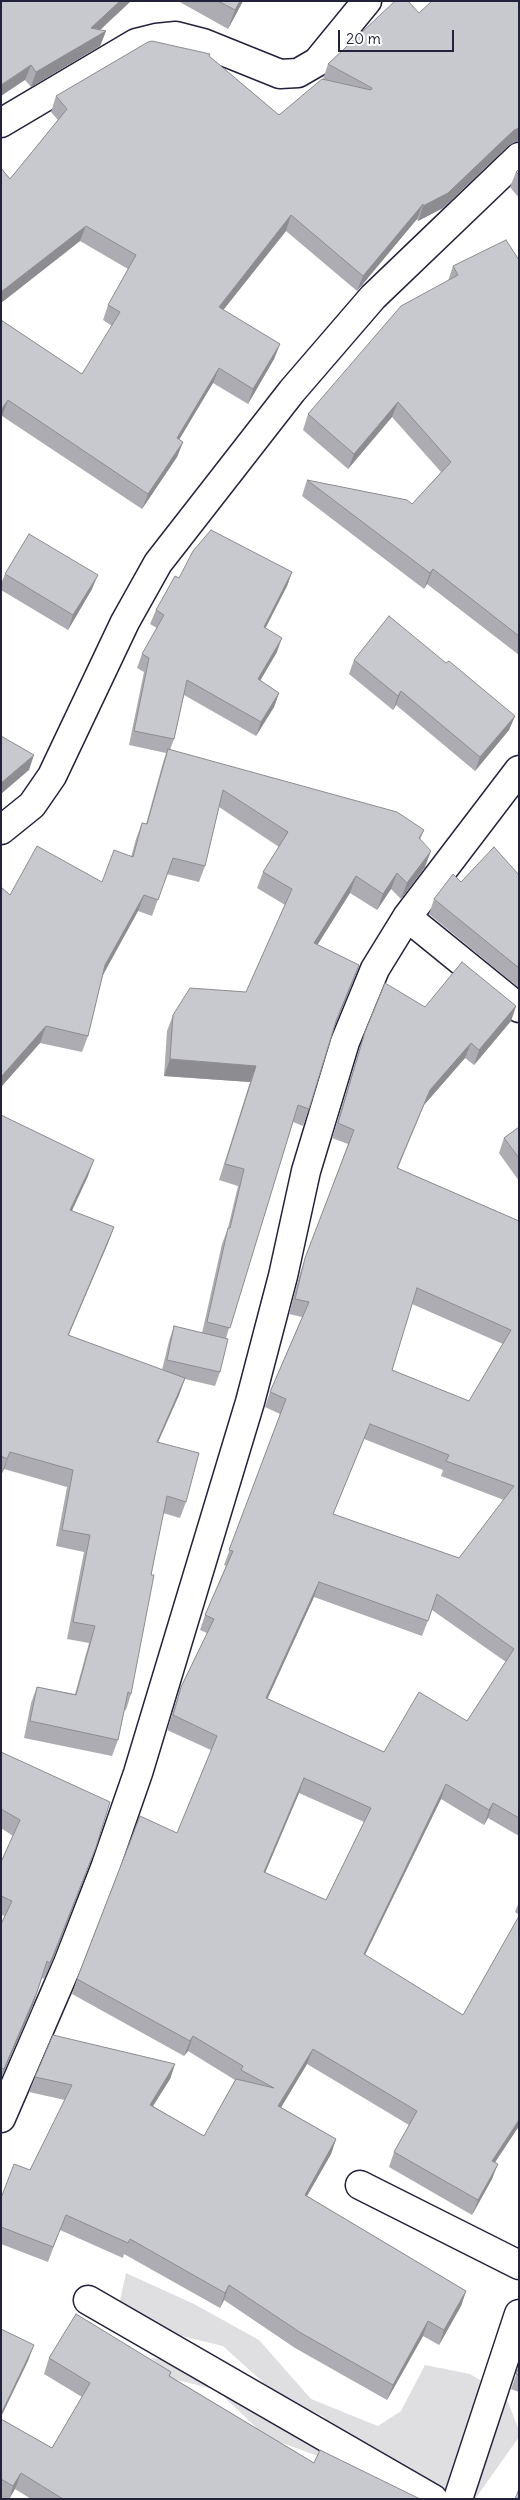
<!DOCTYPE html>
<style>
body{margin:0}
#map{position:relative;width:520px;height:2500px;overflow:hidden;background:#fff;font-family:Delius,sans-serif}
canvas{display:block}
.frame{position:absolute;inset:0;border:2px solid #22223b;pointer-events:none}
.scale{position:absolute;left:338px;top:30px;width:116px;height:22px;box-sizing:border-box;border:2px solid #22223b;border-top:0;padding-left:6px;font-size:15px;line-height:18px;white-space:nowrap;color:#22223b;-webkit-text-stroke:4px #fff;paint-order:stroke}
</style>
<div id="map">
<canvas width="520" height="2500"></canvas>
<div class="frame"></div>
<div class="scale">20 m</div>
</div>
<script>
const c = document.querySelector('canvas').getContext('2d');
c.lineJoin = 'round';
function fillPath(path, color) {
  c.fillStyle = color;
  c.fill(path, 'evenodd');
}
function toPath(rows) {
  const path = new Path2D();
  for (const r of rows) {
    path.moveTo(r[0], r[1]);
    for (let i = 2; i < r.length; i += 2) path.lineTo(r[i], r[i + 1]);
  }
  return path;
}
function strokePath(path, color, width, dash) {
  c.strokeStyle = color;
  c.lineWidth = width;
  c.lineCap = dash ? 'butt' : 'round';
  c.setLineDash(dash || []);
  c.stroke(path);
}
fillPath(toPath([
 [126,2273,194,2304,259,2340,311,2399,378,2426,401,2411,425,2365,470,2374,505,2395,519,2430,519,2437,475,2499,410,2499,361,2472,266,2437,217,2390,173,2379,151,2358,199,2362,339,2446,324,2417,276,2394,223,2346,128,2323,119,2305]
]), '#dfdfe2');
const minor = toPath([
 [1,123,136,43,156,38,176,36,203,43,280,74,298,73,317,62,367,1],
 [1,830,32,805,52,776,125,622,158,563,292,391,373,297,519,157],
 [407,917,519,1008],
 [1,2118,68,1963,105,1868,138,1773,250,1402,283,1276,306,1171,345,1042,375,969,407,917,519,770],
 [360,2185,519,2265],
 [88,2300,433,2499],
 [458,2499,519,2314]
]);
strokePath(minor, '#22223b', 31);
strokePath(minor, '#fff', 28);
fillPath(toPath([
 [1,1,131,1,100,30,106,31,100,46,31,87,25,80],
 [178,1,243,1,228,29],
 [209,56,279,115,323,79,328,64,515,142,508,146,443,208,418,221,417,219,357,291,286,231,223,310,280,344,274,359,248,404,213,383,179,440,183,442,177,457,142,509,2,416,1,417,1,320,82,374,112,326,103,320,108,305,128,269,80,241,1,303,1,168,10,179,58,120,51,112,56,96],
 [519,169,519,198,510,187,516,172],
 [519,260,519,655,427,584,424,589,302,496,307,480,412,504,441,472,392,417,348,469,303,430,308,414,448,281,453,266],
 [292,572,287,586,265,628,277,652,260,680,279,693,274,707,256,736,184,695,174,739,170,750,424,830,420,840,425,867,401,899,391,889,377,910,350,893,317,945,353,982,334,1028,309,1109,303,1126,293,1122,226,1338,220,1372,215,1386,185,1379,179,1395,158,1442,186,1502,180,1518,163,1513,151,1575,131,1694,126,1710,124,1710,118,1740,112,1756,24,1738,31,1703,37,1687,75,1694,89,1643,67,1639,84,1552,56,1546,67,1487,4,1469,1,1475,1,1115,88,1176,72,1211,114,1227,108,1243,68,1335,162,1370,169,1341,174,1326,202,1333,222,1244,228,1228,238,1186,219,1180,250,1082,164,1076,167,1031,173,1015,246,992,285,905,257,888,263,872,279,847,219,807,205,866,199,882,167,874,152,916,138,911,103,975,88,1036,82,1052,40,1043,1,1087,1,887,10,895,102,882,131,857,136,839,142,823,146,824,162,766,166,753,129,745,144,672,137,668,142,654,157,628,150,624,156,610,179,578],
 [5,574,92,589,68,630,1,590,1,584],
 [354,660,515,716,509,730,475,771,396,705,393,710,349,674],
 [519,875,519,988,429,914,434,899,461,882],
 [516,1006,511,1021,474,1065,465,1058,424,1105,398,1168,519,1221,519,1836,488,1818,484,1825,441,1799,365,1955,463,2015,519,1916,519,2126,495,2162,492,2179,472,2215,389,2167,394,2152,409,2125,307,2064,281,2107,336,2139,331,2154,307,2196,466,2291,461,2306,439,2345,423,2336,387,2400,295,2348,224,2300,220,2308,124,2254,123,2258,60,2230,48,2262,1,2244,1,2198,30,2170,65,2100,29,2092,35,2077,175,2064,170,2079,153,2106,204,2136,235,2080,188,2051,184,2056,72,1994,77,1979,177,1833,211,1750,167,1730,181,1687,207,1633,200,1630,205,1615,226,1566,224,1565,280,1414,265,1407,270,1392,302,1317,289,1314,300,1273,348,1144,332,1138,360,1047,365,1032,425,1007],
 [412,1304,503,1344,469,1401,392,1370],
 [364,1439,443,1470,441,1476,504,1500,459,1558,333,1514],
 [314,1597,422,1636,432,1610,506,1662,467,1721,384,1752,267,1699],
 [299,1793,364,1822,326,1900,265,1873],
 [519,1127,519,1181,499,1153,504,1138],
 [1,1752,90,1863,54,1957,44,1979,42,1978,32,2008,1,2078,1,1924,5,1916,1,1915,1,1862,13,1836,1,1828],
 [519,1902,519,1915,515,1912],
 [49,2358,171,2372,170,2376,314,2463,420,2499,31,2499,15,2489,9,2499,2,2499,1,2498,1,2419,52,2448,82,2397,44,2374],
 [519,2367,519,2392,511,2389]
]), '#acacb2');
fillPath(toPath([
 [120,1,131,1,87,42,106,31,100,46,31,87,36,72,91,28],
 [240,1,243,1,228,29,235,10],
 [31,65,25,80,1,96,1,85],
 [519,128,519,142,515,142,508,146,443,208,418,221,423,206,514,130],
 [423,204,417,219,357,291,363,276],
 [291,215,286,231,213,323,219,307],
 [86,226,80,241,1,303,1,292],
 [280,344,274,359,248,404,253,389],
 [219,368,213,383,171,453,177,438],
 [8,400,2,416,1,417,1,410],
 [398,402,392,417,348,469,354,454],
 [183,442,177,457,142,509,148,494],
 [433,569,427,584,424,589,430,573],
 [292,572,287,586,259,641,264,627],
 [98,575,92,589,68,630,73,615],
 [282,638,277,652,253,693,258,679],
 [401,691,396,705,393,710,398,696],
 [279,693,274,707,256,736,261,722],
 [515,716,509,730,475,771,480,757],
 [34,755,29,770,1,794,1,783],
 [431,851,425,867,401,899,407,883],
 [397,873,391,889,377,910,383,894],
 [356,876,350,893,308,960,314,943],
 [144,895,138,911,99,982,105,965],
 [359,965,353,982,330,1037,336,1021],
 [516,1006,511,1021,474,1065,479,1050],
 [46,1026,40,1043,1,1087,1,1077],
 [471,1043,465,1058,424,1105,392,1183,430,1090],
 [170,1059,256,1066,250,1082,164,1076],
 [94,1160,88,1176,64,1227,70,1210],
 [114,1227,108,1243,62,1351,68,1335],
 [185,1378,179,1395,151,1458,157,1442],
 [10,1452,4,1469,1,1475,7,1459],
 [319,1582,314,1597,261,1713,266,1698],
 [304,1778,299,1793,259,1887,264,1872],
 [446,1784,441,1799,358,1969,364,1954],
 [493,1803,488,1818,484,1825,489,1810],
 [96,1847,54,1957,44,1979,50,1963],
 [37,1992,32,2008,1,2078,4,2069],
 [193,2036,188,2051,184,2056,190,2041],
 [313,2049,307,2064,273,2121,278,2106],
 [175,2064,170,2079,144,2120,150,2105],
 [519,2120,519,2126,486,2176,492,2161],
 [336,2139,331,2154,299,2210,305,2195],
 [498,2164,492,2179,472,2215,478,2200],
 [229,2285,224,2300,220,2308,225,2293],
 [466,2291,461,2306,439,2345,444,2330],
 [428,2321,423,2336,387,2400,393,2385],
 [34,2345,28,2361,1,2417,1,2414],
 [21,2473,15,2489,9,2499,13,2486]
]), '#8c8c91');
const building = toPath([
 [1,1,120,1,91,28,106,31,36,72,31,65,1,85,1,1],
 [218,1,240,1,235,10,218,1],
 [395,1,408,1,419,13,432,1,519,1,519,128,514,130,448,193,423,206,423,204,363,276,291,215,219,307,280,344,253,389,219,368,177,438,183,442,148,494,8,400,1,410,1,320,82,374,120,312,108,305,136,255,86,226,1,292,1,168,10,179,67,109,56,96,148,42,152,41,210,54,209,56,279,115,322,79,371,90,372,88,328,64,395,1],
 [519,169,519,175,516,172,519,169],
 [506,240,519,260,519,636,433,569,430,573,307,480,407,500,412,504,451,462,398,402,354,454,308,414,401,306,458,275,453,266,506,240],
 [211,530,292,572,264,627,282,638,258,679,279,693,261,722,187,680,174,739,134,731,149,658,142,654,164,615,156,610,175,576,179,578,193,551,211,530],
 [29,534,98,575,73,615,5,574,29,534],
 [389,616,446,663,449,661,515,716,480,757,401,691,398,696,354,660,389,616],
 [1,736,34,755,1,783,1,736],
 [168,749,397,812,424,830,419,838,431,851,407,883,397,873,383,894,356,876,314,943,359,965,336,1021,309,1109,298,1105,230,1328,207,1322,228,1228,230,1228,244,1169,225,1164,256,1066,170,1059,173,1015,190,988,246,992,292,889,263,872,288,832,223,790,205,866,173,858,158,900,144,895,105,965,88,1036,46,1026,1,1077,1,887,10,895,37,846,102,882,114,850,133,857,142,823,147,824,168,749],
 [494,847,519,875,519,968,434,899,453,874,461,882,494,847],
 [462,962,516,1006,479,1050,471,1043,430,1090,397,1168,519,1221,519,1818,493,1803,489,1810,446,1784,364,1954,463,2015,519,1916,519,2120,492,2161,498,2164,478,2200,394,2152,417,2111,313,2049,278,2106,336,2139,305,2195,466,2291,444,2330,428,2321,393,2385,301,2333,229,2285,225,2293,130,2239,128,2243,66,2215,53,2247,1,2227,1,2198,14,2164,30,2170,72,2085,35,2077,53,2035,175,2064,150,2105,204,2136,236,2079,274,2088,241,2070,243,2066,193,2036,190,2041,77,1979,140,1816,177,1833,217,1736,173,1715,181,1687,214,1619,205,1615,233,1551,229,1550,286,1399,270,1392,309,1302,295,1299,305,1258,354,1130,338,1123,365,1032,385,983,425,1007,462,962],
 [417,1288,511,1330,469,1401,392,1370,417,1288],
 [370,1424,449,1455,446,1461,514,1486,459,1558,333,1514,370,1424],
 [319,1582,428,1621,437,1594,514,1649,467,1721,419,1692,384,1752,266,1698,319,1582],
 [304,1778,371,1808,326,1900,264,1872,304,1778],
 [1,1115,94,1160,70,1210,114,1227,68,1335,185,1378,157,1442,199,1453,186,1502,167,1496,151,1575,154,1575,131,1694,128,1692,118,1740,30,1721,37,1687,76,1695,95,1626,73,1622,90,1535,62,1530,73,1470,10,1452,7,1459,1,1456,1,1115],
 [519,1127,519,1158,504,1138,519,1127],
 [174,1326,228,1339,220,1372,167,1360,174,1326],
 [1,1752,110,1802,96,1847,59,1941,50,1963,47,1961,37,1992,4,2069,1,2068,1,1924,12,1901,1,1896,1,1862,20,1820,1,1809,1,1752],
 [76,2314,171,2372,169,2376,314,2463,320,2450,420,2499,63,2499,21,2473,13,2486,1,2479,1,2419,52,2448,90,2383,49,2358,76,2314],
 [1,2329,34,2345,1,2414,1,2329],
 [519,2367,519,2375,516,2374,519,2367],
 [519,2489,519,2499,515,2499,519,2489]
]);
fillPath(building, '#c8c8cf');
strokePath(building, '#8c8c91', 1);
</script>
